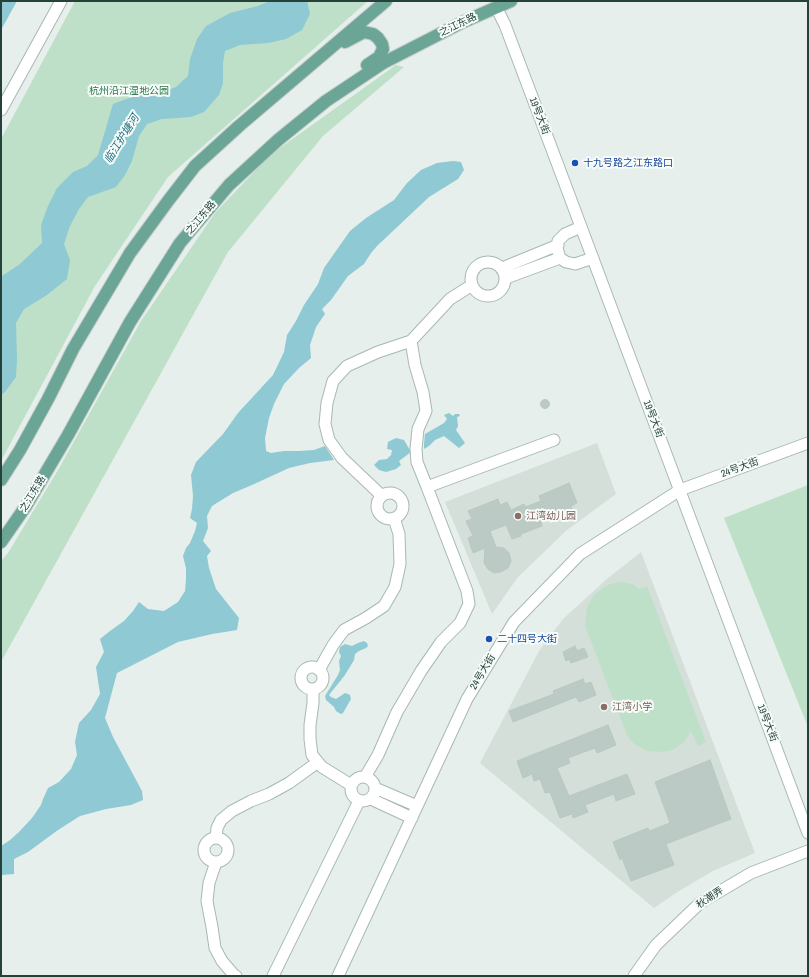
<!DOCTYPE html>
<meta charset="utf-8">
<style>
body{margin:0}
#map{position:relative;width:809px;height:977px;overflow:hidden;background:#e6efeb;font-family:"Archivo Narrow",sans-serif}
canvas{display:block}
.frame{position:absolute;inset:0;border:2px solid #24423a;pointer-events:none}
</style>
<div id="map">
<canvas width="809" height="977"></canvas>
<div class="frame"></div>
</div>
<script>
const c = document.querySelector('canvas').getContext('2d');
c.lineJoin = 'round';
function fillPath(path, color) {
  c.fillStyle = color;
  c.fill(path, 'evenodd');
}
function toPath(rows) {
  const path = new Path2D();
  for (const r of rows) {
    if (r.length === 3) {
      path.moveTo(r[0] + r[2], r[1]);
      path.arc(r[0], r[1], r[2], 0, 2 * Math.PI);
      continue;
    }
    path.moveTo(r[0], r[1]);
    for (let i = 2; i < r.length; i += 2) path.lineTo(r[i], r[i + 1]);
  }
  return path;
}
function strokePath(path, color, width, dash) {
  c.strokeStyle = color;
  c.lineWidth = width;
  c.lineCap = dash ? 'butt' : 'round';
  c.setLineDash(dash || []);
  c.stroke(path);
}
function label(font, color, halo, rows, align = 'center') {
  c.font = font + ' "Archivo Narrow","Noto Sans SC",sans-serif';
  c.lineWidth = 4;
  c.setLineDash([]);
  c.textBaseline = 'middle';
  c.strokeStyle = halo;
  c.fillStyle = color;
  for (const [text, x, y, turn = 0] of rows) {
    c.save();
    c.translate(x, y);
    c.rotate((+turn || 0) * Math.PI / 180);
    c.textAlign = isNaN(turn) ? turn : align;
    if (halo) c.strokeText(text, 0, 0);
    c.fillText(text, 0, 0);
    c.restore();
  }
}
fillPath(toPath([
 [597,443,616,494,567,530,518,577,492,614,445,502],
 [641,552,755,853,713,871,679,891,654,908,480,763,539,651,563,619,608,578]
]), '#d4dfda');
fillPath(toPath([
 [75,1,368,1,168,177,95,286,1,461,1,139],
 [396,65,404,67,323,136,228,252,1,662,1,561,8,553,58,470,141,321,215,213,270,155],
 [808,485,808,727,724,518],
 [621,582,633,584,639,589,647,586,706,742,698,746,691,731,684,742,672,750,660,752,647,751,634,744,627,735,585,626,587,607,594,595,607,585]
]), '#bfe0c8');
fillPath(toPath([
 [1,1,17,1,1,30],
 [270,1,307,1,310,14,302,30,286,39,268,43,240,45,225,51,223,63,223,83,219,95,204,112,191,117,162,119,147,124,139,136,132,161,125,175,116,187,88,197,79,209,70,226,64,244,70,260,67,279,47,295,24,309,16,323,17,360,16,377,5,392,1,395,1,278,2,276,20,264,42,243,41,225,48,206,57,188,73,172,87,166,98,155,113,104,126,99,145,93,163,92,176,87,188,76,190,59,197,39,206,26,230,13,258,6],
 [453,161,461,162,464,170,458,179,429,197,377,246,371,253,364,264,348,276,331,300,322,309,325,314,316,327,310,345,311,358,299,368,284,384,274,404,269,418,265,438,266,451,271,453,284,451,299,451,314,450,325,446,334,460,310,463,289,468,252,485,233,493,212,506,207,516,208,528,203,541,211,551,207,556,209,568,216,589,239,618,237,630,212,634,178,642,117,673,105,718,113,737,142,791,143,800,131,805,106,809,80,816,58,830,28,852,14,859,14,874,1,875,1,846,10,840,19,832,32,818,41,805,43,799,48,788,59,782,71,769,77,755,75,742,79,723,91,710,100,694,96,667,104,652,100,639,110,631,124,621,133,611,139,602,148,609,164,611,178,602,185,591,186,579,186,568,183,556,186,548,190,543,195,531,197,523,190,518,192,509,193,496,191,475,196,462,223,434,238,413,273,375,284,352,287,335,296,321,304,305,318,284,324,268,350,231,366,218,394,200,407,183,421,170,437,163],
 [449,413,453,416,455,414,459,414,460,416,457,417,458,426,456,430,465,443,459,448,444,436,435,440,429,446,424,449,424,444,425,434,444,423,447,419,444,415],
 [396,438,404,440,411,452,399,461,401,465,396,469,386,472,379,470,374,465,379,460,387,459,391,455,392,450,387,449,388,442],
 [364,641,367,643,368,646,366,648,359,651,355,654,354,660,345,675,329,695,331,697,336,699,345,693,348,694,350,695,351,699,343,713,341,714,339,713,336,711,334,707,326,700,325,696,338,675,340,670,339,661,341,656,339,652,340,647,345,644,352,646,358,643]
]), '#8ec9d4');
const building = toPath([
 [545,404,4.5],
 [569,483,577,503,571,506,574,515,564,519,562,514,541,522,542,526,521,534,521,536,512,539,506,525,490,531,496,547,504,548,509,553,511,561,508,568,501,572,494,573,488,569,484,563,485,548,473,553,468,538,473,536,466,521,472,519,468,511,498,499,500,505,507,502,511,510,524,504,525,507,541,501,539,496,569,483],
 [575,646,577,651,584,648,588,657,571,663,569,659,566,661,563,652,575,646],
 [583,679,585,684,591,682,596,695,579,702,576,697,513,722,509,711,554,694,553,691,583,679],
 [608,725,616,745,597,753,595,748,568,758,570,763,557,768,569,796,627,774,635,794,616,801,614,794,585,805,588,812,573,818,572,814,560,818,550,792,545,793,540,779,534,781,532,774,523,778,517,761,608,725],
 [710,760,731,819,666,844,674,865,631,881,622,858,620,860,613,842,648,828,649,831,670,823,655,782,710,760]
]);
fillPath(building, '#bbcac4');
strokePath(building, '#b8c9c2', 1);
const minor = toPath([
 [496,7,505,25,559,168,808,833],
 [1,110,61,1],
 [581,227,565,234,558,241,557,248,560,258,566,262,575,264,593,258],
 [488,279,17],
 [502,268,558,245],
 [506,278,560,258],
 [411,341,415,365,423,392,426,411,418,429,416,449,417,462,427,487,554,440],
 [390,506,13],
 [382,496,342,458,329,440,325,424,327,403,333,381,347,366,378,352,411,341,450,299,472,285],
 [312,678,11],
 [319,670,333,645,344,630,366,618,384,606,395,587,400,564,399,534,394,518],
 [313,689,313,703,310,725,310,739,312,755,322,767,351,785],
 [363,789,12],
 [365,777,378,755,397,712,421,671,441,642,460,623,469,604,467,591,427,487],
 [375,788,417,806],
 [371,799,412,818],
 [216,838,217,828,221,820,232,811,251,801,269,794,289,783,318,762],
 [216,850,12],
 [216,862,209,883,207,901,212,927,215,948,222,961,234,975,236,976],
 [273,976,359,801],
 [338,976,467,699,514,622,580,554,680,490,808,443],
 [634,976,656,945,700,903,751,873,808,851]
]);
const major = toPath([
 [345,42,364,32,373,34,378,38,382,44,383,49,379,57,367,65],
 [1,480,20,450,48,399,73,349,130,253,168,201,195,166,239,126,386,1],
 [1,542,26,506,68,435,130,322,180,243,229,185,278,140,326,101,383,63,463,22,511,1]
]);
strokePath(minor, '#a8b8b2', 13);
strokePath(major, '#c2cac8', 14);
strokePath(minor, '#fff', 11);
strokePath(major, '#6aa596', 12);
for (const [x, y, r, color] of [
 [575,163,4,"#1a4fb4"],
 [518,516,4,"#8d6e63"],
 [489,639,4,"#1a4fb4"],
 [604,707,4,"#8d6e63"]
]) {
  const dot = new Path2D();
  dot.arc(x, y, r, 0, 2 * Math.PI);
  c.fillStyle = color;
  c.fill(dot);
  strokePath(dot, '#f7fbf9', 1.5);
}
label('10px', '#24423a', '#f7fbf9', [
 ["之江东路",458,25,-26],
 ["19号大街",539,116,69],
 ["之江东路",201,218,-50],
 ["19号大街",653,419,69],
 ["24号大街",740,468,-20],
 ["之江东路",33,494,-59],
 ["24号大街",483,672,-59],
 ["19号大街",767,723,69],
 ["秋潮弄",710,898,-34]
]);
label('10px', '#2d7a4b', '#f7fbf9', [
 ["杭州沿江湿地公园",129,91]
]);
label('10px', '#164399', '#f7fbf9', [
 ["十九号路之江东路口",583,163],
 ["二十四号大街",497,639]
], 'left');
label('10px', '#785e54', '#f7fbf9', [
 ["江湾幼儿园",526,516],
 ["江湾小学",612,707]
], 'left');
label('italic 11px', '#1c6f80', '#f7fbf9', [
 ["临江护塘河",122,139,-58]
]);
</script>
